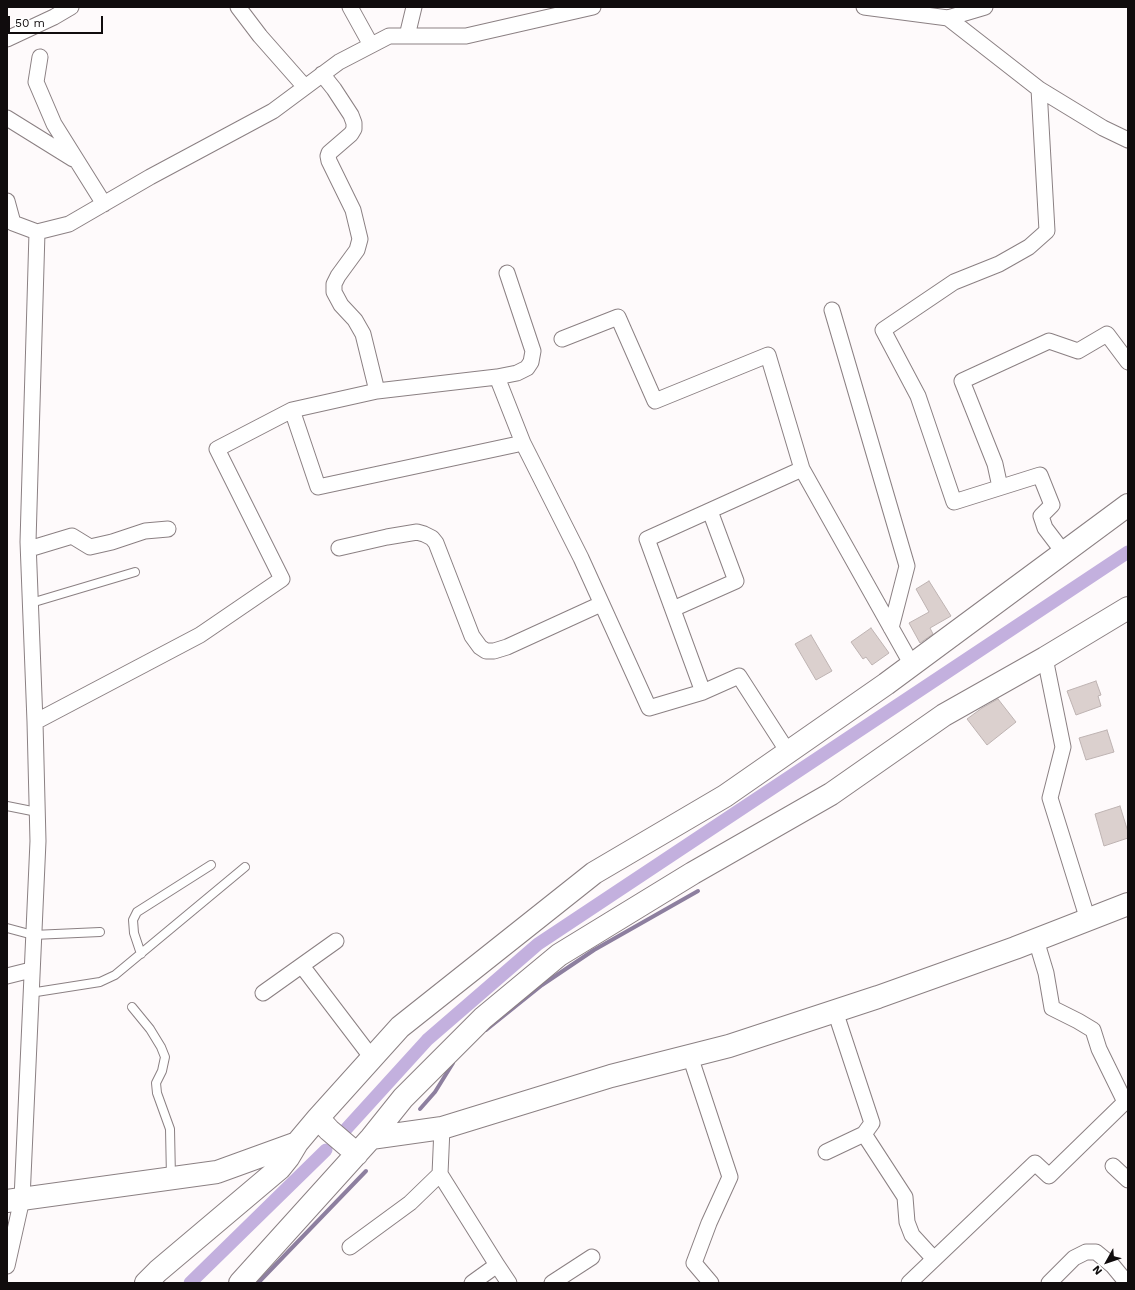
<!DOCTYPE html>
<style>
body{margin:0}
#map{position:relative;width:1135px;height:1290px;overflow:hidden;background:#fefafb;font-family:"Work Sans",sans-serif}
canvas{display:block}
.frame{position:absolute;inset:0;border:8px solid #100c0d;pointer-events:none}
.north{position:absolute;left:1087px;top:1242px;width:40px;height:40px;-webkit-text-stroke:3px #fff;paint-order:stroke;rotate:230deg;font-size:11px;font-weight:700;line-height:16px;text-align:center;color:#100c0d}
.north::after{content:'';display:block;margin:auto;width:14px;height:18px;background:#100c0d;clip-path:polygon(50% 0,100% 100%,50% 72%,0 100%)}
.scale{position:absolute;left:8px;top:16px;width:95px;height:18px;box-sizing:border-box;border:2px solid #100c0d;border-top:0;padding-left:5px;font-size:12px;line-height:14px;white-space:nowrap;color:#100c0d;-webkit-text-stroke:3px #fff;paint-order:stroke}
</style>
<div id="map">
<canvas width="1135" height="1290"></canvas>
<div class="frame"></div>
<div class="north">N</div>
<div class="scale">50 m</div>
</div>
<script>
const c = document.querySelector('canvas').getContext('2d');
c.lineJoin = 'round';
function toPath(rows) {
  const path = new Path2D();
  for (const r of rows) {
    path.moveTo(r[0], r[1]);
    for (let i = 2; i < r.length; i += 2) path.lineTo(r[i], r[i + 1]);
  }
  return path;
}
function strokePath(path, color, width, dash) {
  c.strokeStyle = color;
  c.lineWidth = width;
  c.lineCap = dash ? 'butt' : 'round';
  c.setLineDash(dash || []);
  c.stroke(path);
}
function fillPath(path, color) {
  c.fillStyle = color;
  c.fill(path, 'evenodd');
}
strokePath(toPath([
 [486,1030,542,985,594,950,698,891],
 [420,1109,435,1092,453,1063],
 [258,1283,366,1171]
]), '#8d7f9f', 4);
strokePath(toPath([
 [346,1129,427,1040,538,944,1128,552],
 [190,1283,326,1150]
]), '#c3b0de', 13);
const building = toPath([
 [929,581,951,616,930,628,933,634,920,643,909,623,929,612,916,589,929,581],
 [871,628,889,653,872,665,866,657,863,659,851,642,871,628],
 [811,635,832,671,816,680,795,644,811,635],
 [1096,681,1101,695,1098,696,1101,706,1076,715,1067,691,1096,681],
 [998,699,1016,722,987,745,967,719,982,708,998,699],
 [1107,730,1114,752,1086,760,1079,738,1107,730],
 [1120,806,1128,832,1128,838,1104,846,1095,814,1120,806]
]);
fillPath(building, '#dbd0ce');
strokePath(building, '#beb3b2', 1);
const lane = toPath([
 [31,603,135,572],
 [7,806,37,812],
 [7,928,33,935,100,932],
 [141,954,134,933,133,920,137,912,211,865],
 [30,993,100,982,115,975,245,867],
 [132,1007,150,1029,161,1047,165,1057,162,1071,156,1083,157,1093,170,1129,171,1178]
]);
const street = toPath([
 [238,7,260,36,305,87],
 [350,7,371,45],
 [864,7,948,18,985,7],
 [948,18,1039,89,1103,128,1128,140],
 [407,36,414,7],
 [7,39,54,17,71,7],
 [40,57,36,82,54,124,104,204],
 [322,74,334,89,351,115,354,123,354,129,351,134,329,153,328,156,329,161,353,210,360,239,357,250,338,276,334,284,334,292,341,305,355,320,363,334,377,391,497,377,523,443],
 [1039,89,1047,231,1029,247,999,264,954,282,883,330,918,396,954,502,1040,475,1052,505,1041,516,1045,528,1064,553],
 [7,118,73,159],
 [7,201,13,223,37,232,28,542,35,722,38,841,22,1199,7,1266],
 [37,232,69,224,150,177,273,111,339,62,389,36,466,36,593,7],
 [832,310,907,566,891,628],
 [562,339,618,317,655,401,768,355,802,469],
 [497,377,517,373,527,368,531,362,533,351,507,273],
 [292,410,318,487,523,443,581,558,649,708,703,692],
 [1000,487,995,464,962,381,1049,341,1078,351,1107,334,1128,362],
 [339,548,387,537,417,532,424,534,432,538,436,543,472,636,480,647,486,651,494,651,507,647,601,604],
 [29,549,72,536,90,547,112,542,145,531,168,529],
 [673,609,736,581,710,511],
 [1045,658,1063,747,1050,798,1088,920],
 [35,722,200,635,282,579,217,449,292,410,377,391],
 [788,752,739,676,703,692,647,539,802,469,912,665],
 [302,966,372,1058],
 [7,976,31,970],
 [263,993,336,941],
 [690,1056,730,1177,709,1223,694,1263,711,1283],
 [442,1128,440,1174,497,1265,472,1283],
 [864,1134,905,1197,907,1222,912,1235,934,1259],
 [826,1152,864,1134,872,1123,835,1011],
 [1113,1166,1128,1180],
 [350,1247,410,1203,440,1174],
 [497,1265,509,1283],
 [552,1283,592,1257],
 [909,1283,1035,1163,1049,1176,1125,1102,1099,1049,1093,1030,1078,1021,1052,1008,1046,973,1036,940],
 [1049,1283,1074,1258,1086,1252,1096,1252,1113,1266,1127,1283]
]);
const secondary = toPath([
 [318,1118,329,1130,357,1154],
 [371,1138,442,1128,611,1076,729,1046,878,997,1015,948,1128,904],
 [7,1201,217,1172,297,1143],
 [146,1283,158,1271,280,1168,288,1158,297,1143,318,1118,400,1027,594,873,725,796,886,684,1128,505],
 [240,1283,371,1138,403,1098,483,1018,559,955,693,873,831,794,944,715,1045,658,1128,608]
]);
strokePath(lane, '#8b8083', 10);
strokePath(street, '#8b8083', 17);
strokePath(secondary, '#8b8083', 24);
strokePath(lane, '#fff', 8);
strokePath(street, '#fff', 15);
strokePath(secondary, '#fff', 22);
</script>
